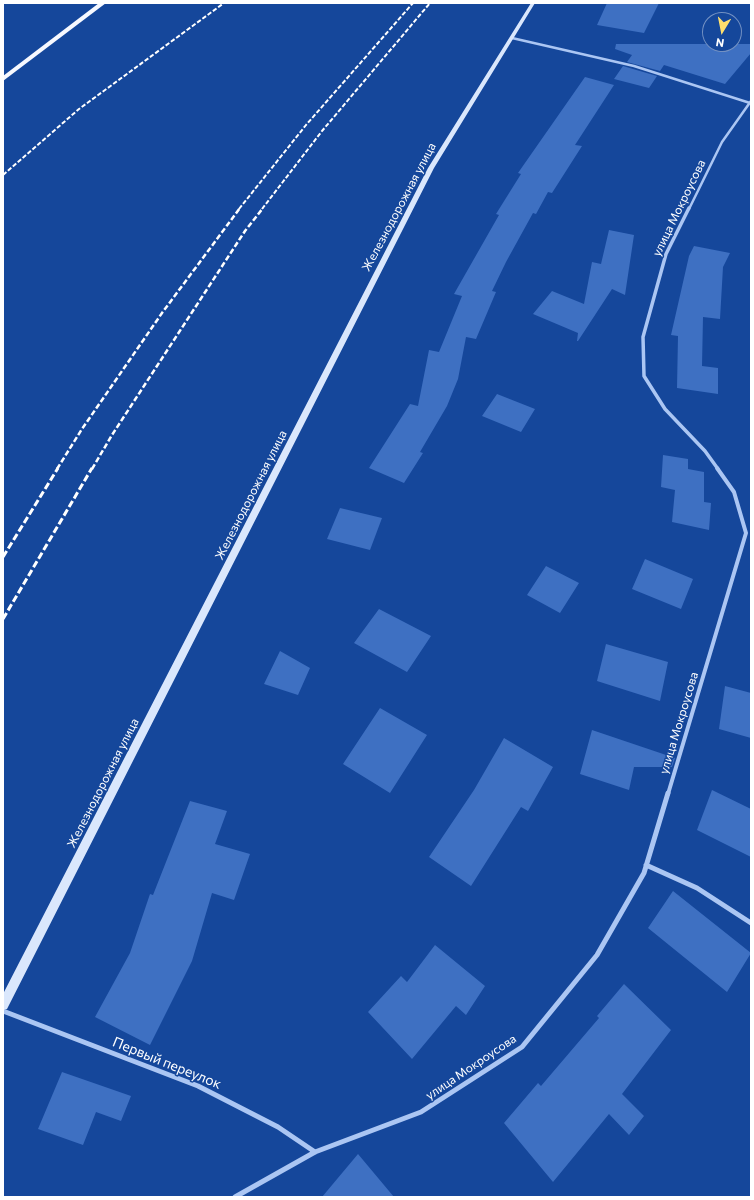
<!DOCTYPE html>
<meta charset="utf-8">
<style>
body{margin:0}
#map{position:relative;width:754px;height:1200px;overflow:hidden;background:#15479b;font-family:Commissioner,sans-serif}
canvas{display:block}
.frame{position:absolute;inset:0;border:4px solid #fff;pointer-events:none}
.north{position:absolute;left:702px;top:12px;width:40px;height:40px;box-sizing:border-box;background:#15479b;border:1px solid #7391c3;border-radius:50%;rotate:190deg;font-size:11px;font-weight:700;line-height:16px;text-align:center;color:#fff}
.north::after{content:'';display:block;margin:auto;width:14px;height:18px;background:#ffdf6d;clip-path:polygon(50% 0,100% 100%,50% 72%,0 100%)}
</style>
<div id="map">
<canvas width="754" height="1200"></canvas>
<div class="frame"></div>
<div class="north">N</div>
</div>
<script>
const c = document.querySelector('canvas').getContext('2d');
c.lineJoin = 'round';
function fillPath(path, color) {
  c.fillStyle = color;
  c.fill(path, 'evenodd');
}
function toPath(rows) {
  const path = new Path2D();
  for (const r of rows) {
    path.moveTo(r[0], r[1]);
    for (let i = 2; i < r.length; i += 2) path.lineTo(r[i], r[i + 1]);
  }
  return path;
}
function strokePath(path, color, width, dash) {
  c.strokeStyle = color;
  c.lineWidth = width;
  c.lineCap = dash ? 'butt' : 'round';
  c.setLineDash(dash || []);
  c.stroke(path);
}
function label(font, color, halo, rows, align = 'center') {
  c.font = font + ' Commissioner,sans-serif';
  c.lineWidth = 3;
  c.setLineDash([]);
  c.textBaseline = 'middle';
  c.strokeStyle = halo;
  c.fillStyle = color;
  for (const [text, x, y, turn = 0] of rows) {
    c.save();
    c.translate(x, y);
    c.rotate((+turn || 0) * Math.PI / 180);
    c.textAlign = isNaN(turn) ? turn : align;
    if (halo) c.strokeText(text, 0, 0);
    c.fillText(text, 0, 0);
    c.restore();
  }
}
fillPath(toPath([
 [607,3,659,3,644,33,597,25],
 [616,44,751,44,751,53,725,84,664,65,660,71,627,62,632,55,615,49],
 [623,66,633,69,657,76,649,88,614,79],
 [585,77,614,85,575,145,582,146,552,193,548,192,536,214,533,213,506,262,492,291,496,292,476,339,466,337,458,379,447,406,420,452,423,453,404,483,369,468,410,404,418,406,429,350,439,352,462,296,454,294,499,215,496,214,521,174,518,173],
 [609,230,634,235,625,295,612,289,578,341,577,341,578,333,533,314,552,291,584,304,592,262,601,264],
 [694,246,730,253,723,267,720,319,703,317,702,366,718,368,718,394,677,388,678,336,671,335,689,256],
 [497,394,535,409,521,432,482,416],
 [663,455,688,459,688,469,704,472,704,502,711,503,709,530,672,522,675,490,661,487],
 [340,508,382,518,370,550,327,539],
 [645,559,693,579,681,609,632,589],
 [546,566,579,583,560,613,527,595],
 [379,609,431,636,407,672,354,643],
 [606,644,668,662,660,701,597,681],
 [280,651,310,668,298,695,264,684],
 [725,686,751,693,751,738,719,729],
 [380,708,427,735,390,793,343,764],
 [592,730,675,758,672,767,634,767,629,790,580,774],
 [504,738,553,767,528,811,521,807,471,886,429,857,474,790],
 [712,790,751,809,751,857,697,830],
 [190,801,227,811,215,844,250,854,234,900,212,893,192,961,150,1045,95,1017,130,953,150,894,153,895],
 [673,891,751,953,727,992,648,928],
 [435,945,485,986,466,1015,456,1006,412,1059,368,1012,401,976,407,982],
 [624,984,671,1030,622,1094,644,1116,629,1135,609,1114,553,1182,504,1123,538,1083,541,1086,599,1018,597,1016],
 [62,1072,131,1096,121,1121,96,1112,83,1145,38,1129],
 [358,1154,394,1197,322,1197]
]), '#3e70c2');
strokePath(toPath([
 [512,38,634,66,750,103],
 [689,209,722,142,751,101]
]), '#abc6f3', 2.5);
strokePath(toPath([
 [689,208,666,254,643,337,644,376,665,409,705,451,718,469]
]), '#abc6f3', 3.5);
strokePath(toPath([
 [668,794,746,533,734,492,717,468]
]), '#abc6f3', 4);
strokePath(toPath([
 [646,865,697,888,751,923],
 [3,1011,198,1086,278,1127,315,1152],
 [235,1197,315,1152,421,1112,522,1047,597,955,644,873,668,793]
]), '#abc6f3', 5);
fillPath(toPath([
 [531,3,535,3,434,168,7,1009,3,1010,3,994,428,168,531,3]
]), '#dae7fc');
fillPath(toPath([
 [99,3,106,3,3,81,3,76,99,3]
]), '#f7f9ff');
strokePath(toPath([
 [3,175,79,109,224,3],
 [239,209,306,125,413,3],
 [262,209,322,131,430,3]
]), '#fff', 2, [4.5, 2]);
strokePath(toPath([
 [57,469,82,429,162,313,240,208],
 [92,469,112,435,245,231,263,208]
]), '#fff', 2.5, [5.5, 2.5]);
strokePath(toPath([
 [3,557,58,468],
 [3,619,92,468]
]), '#fff', 3, [7, 3]);
label('12px', '#fff', '#15479b', [
 ["Железнодорожная улица",399,207,-62],
 ["улица Мокроусова",679,208,-64],
 ["Железнодорожная улица",251,495,-63],
 ["улица Мокроусова",679,723,-73],
 ["Железнодорожная улица",103,783,-63],
 ["улица Мокроусова",471,1067,-34]
]);
label('14px', '#fff', '#15479b', [
 ["Первый переулок",167,1063,22]
]);
</script>
